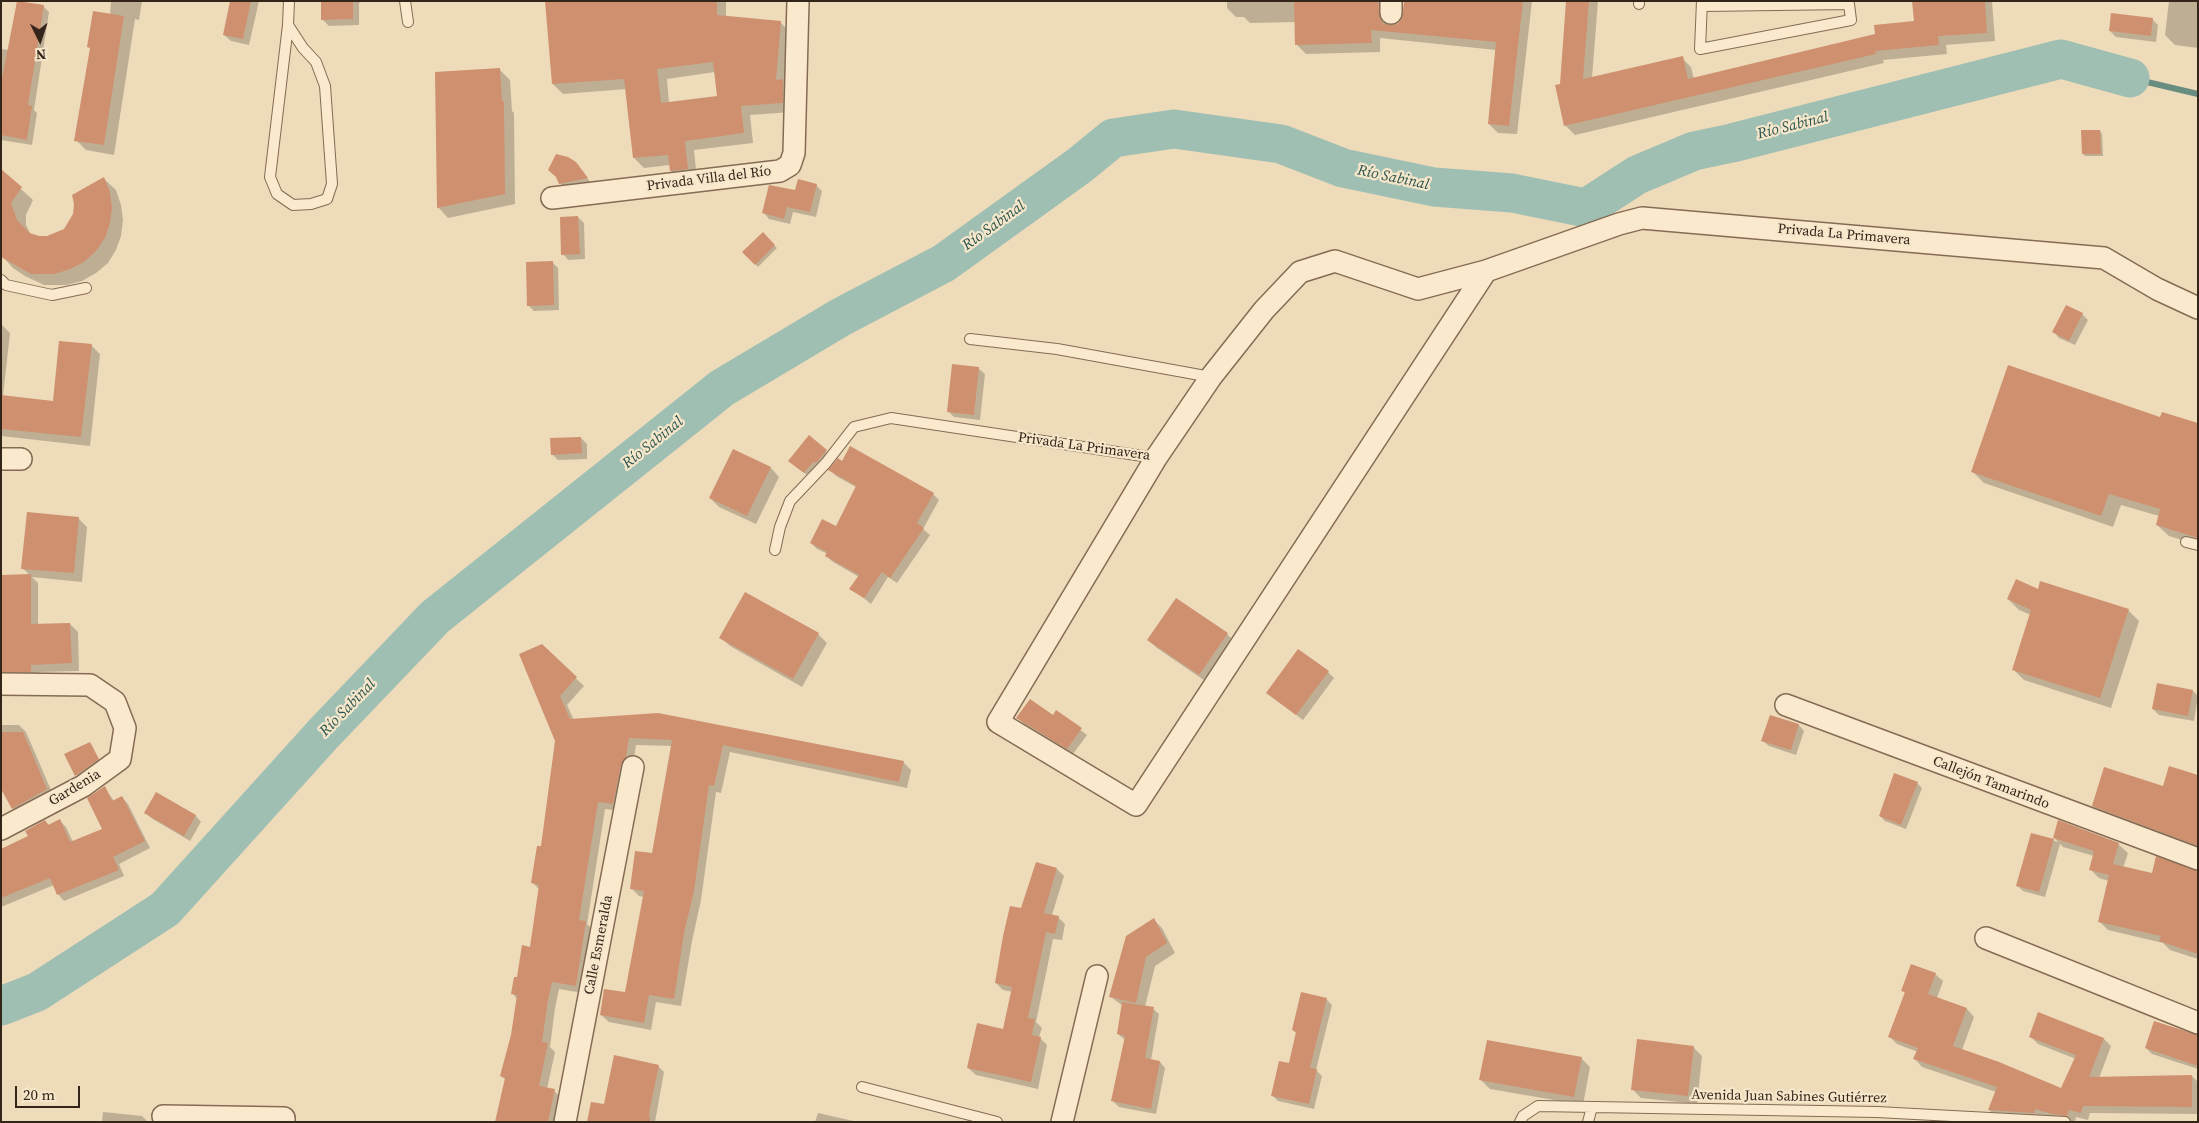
<!DOCTYPE html>
<meta charset="utf-8">
<style>
body{margin:0}
#map{position:relative;width:2199px;height:1123px;overflow:hidden;background:#eedbba;font-family:"Source Serif 4",serif}
canvas{display:block}
.frame{position:absolute;inset:0;border:2px solid #34251a;pointer-events:none}
.north{position:absolute;left:15px;top:15px;width:50px;height:50px;-webkit-text-stroke:4px #f6e6ca;paint-order:stroke;rotate:176deg;font-size:14px;font-weight:700;line-height:20px;text-align:center;color:#34251a}
.north::after{content:'';display:block;margin:auto;width:18px;height:22px;background:#34251a;clip-path:polygon(50% 0,100% 100%,50% 72%,0 100%)}
.scale{position:absolute;left:15px;top:1086px;width:65px;height:22px;box-sizing:border-box;border:2px solid #34251a;border-top:0;padding-left:6px;font-size:15px;line-height:18px;white-space:nowrap;color:#34251a;-webkit-text-stroke:4px #f6e6ca;paint-order:stroke}
</style>
<div id="map">
<canvas width="2199" height="1123"></canvas>
<div class="frame"></div>
<div class="north">N</div>
<div class="scale">20 m</div>
</div>
<script>
const c = document.querySelector('canvas').getContext('2d');
c.lineJoin = 'round';
function fillPath(path, color) {
  c.fillStyle = color;
  c.fill(path, 'evenodd');
}
function toPath(rows) {
  const path = new Path2D();
  for (const r of rows) {
    path.moveTo(r[0], r[1]);
    for (let i = 2; i < r.length; i += 2) path.lineTo(r[i], r[i + 1]);
  }
  return path;
}
function strokePath(path, color, width, dash) {
  c.strokeStyle = color;
  c.lineWidth = width;
  c.lineCap = dash ? 'butt' : 'round';
  c.setLineDash(dash || []);
  c.stroke(path);
}
function label(font, color, halo, rows, align = 'center') {
  c.font = font + ' "Source Serif 4",serif';
  c.lineWidth = 4.5;
  c.setLineDash([]);
  c.textBaseline = 'middle';
  c.strokeStyle = halo;
  c.fillStyle = color;
  for (const [text, x, y, turn = 0] of rows) {
    c.save();
    c.translate(x, y);
    c.rotate((+turn || 0) * Math.PI / 180);
    c.textAlign = isNaN(turn) ? turn : align;
    if (halo) c.strokeText(text, 0, 0);
    c.fillText(text, 0, 0);
    c.restore();
  }
}
fillPath(toPath([
 [111,1,142,1,139,20,135,19,114,155,86,150,76,140,91,49,89,47,110,15],
 [231,1,259,1,249,45,231,41,224,35],
 [314,1,362,1,359,3,359,25,329,26,322,19,322,2],
 [546,1,726,1,726,17,780,22,790,32,792,112,750,115,753,143,694,150,697,179,681,181,671,171,670,165,644,168,634,158,627,89,563,94,553,84],
 [715,72,718,97,669,103,667,79],
 [1227,1,1392,1,1387,10,1388,26,1398,25,1405,13,1404,1,1532,1,1517,134,1498,133,1489,124,1496,50,1380,38,1380,52,1306,54,1297,45,1296,22,1250,23,1244,17,1236,17,1227,8],
 [1567,1,1598,1,1592,78,1682,58,1691,67,1694,79,1876,35,1916,22,1914,1,1992,1,1995,41,1946,45,1947,54,1883,60,1884,63,1575,135,1566,126,1556,86,1561,85],
 [2169,1,2198,1,2198,48,2175,45,2165,35],
 [43,6,49,12,34,110,37,113,32,145,1,140,1,49,10,50],
 [2153,20,2158,25,2156,42,2116,37,2110,31],
 [500,70,510,80,512,111,514,113,515,204,448,218,438,207],
 [2100,131,2102,134,2103,156,2085,156,2083,154],
 [575,163,592,184,566,189,560,183],
 [1,171,33,200,26,215,26,225,31,235,38,237,47,237,64,230,74,215,75,204,104,179,116,190,121,205,123,220,121,236,116,250,108,263,96,273,82,281,67,285,44,285,25,276,13,268,1,255],
 [816,185,822,191,816,217,793,212,790,224,769,219,764,213,796,191],
 [578,217,584,223,585,259,568,260,563,254],
 [763,234,777,248,758,267,744,252],
 [552,262,558,268,559,310,534,311,528,305],
 [2082,314,2088,320,2075,345,2059,338,2054,332],
 [1,324,10,333,3,396,54,402,91,345,100,354,90,446,1,436],
 [953,366,979,369,985,374,980,420,954,417,948,411],
 [2161,419,2198,424,2198,545,2169,536,2157,525,2159,516,2121,505,2113,527,1984,483,1973,472],
 [809,437,832,457,810,477,795,466],
 [581,438,587,444,587,459,558,460,552,454],
 [733,450,771,468,779,477,756,524,719,507,710,498],
 [830,470,933,494,939,500,923,529,930,535,897,583,888,577,871,604,851,588,859,577,833,562,826,556,828,554,817,549,811,543,837,528,856,487,836,476],
 [78,518,87,527,82,582,32,577,38,583,38,625,70,624,78,632,79,671,39,672,39,679,8,680,1,673,1,576,30,575,22,568],
 [2038,590,2128,610,2139,621,2111,708,2024,680,2013,669,2031,615,2019,610,2008,599],
 [818,634,827,643,802,687,730,646,721,638],
 [1227,634,1236,643,1208,683,1157,648,1148,640],
 [541,646,584,686,567,705,574,720,903,762,911,770,907,788,730,752,721,793,716,792,701,900,692,941,681,1006,656,1002,651,1030,609,1022,601,1015,626,994,644,897,639,896,631,888,653,854,672,746,636,745,633,765,621,811,605,809,587,924,593,930,583,993,559,989,555,1008,550,1047,555,1052,547,1089,554,1091,562,1098,557,1122,496,1122,506,1080,501,1076,512,1036,517,999,513,994,531,948,540,890,533,883,542,848,556,741],
 [1328,672,1334,678,1303,720,1274,698],
 [2193,691,2198,696,2194,721,2159,715,2153,709],
 [1057,712,1087,735,1073,754,1024,724,1018,718,1053,717],
 [1,725,19,725,26,732,54,797,21,816,13,808,1,787],
 [1799,725,1804,731,1796,755,1769,746,1763,741],
 [90,744,100,762,79,778,66,755],
 [2198,776,2198,850,2102,815,2093,806,2164,788],
 [1917,783,1922,788,1906,829,1885,821,1880,816],
 [104,787,114,801,122,797,128,804,150,848,119,864,124,876,64,901,58,894,54,885,1,907,1,849,30,837,45,821,50,826,60,821,66,827,73,842,104,829],
 [156,794,196,816,201,822,190,841,151,818,146,812],
 [2032,834,2058,842,2054,837,2118,844,2128,853,2123,868,2153,875,2198,872,2198,959,2170,950,2163,943,2108,930,2099,921,2109,881,2099,878,2090,869,2094,856,2063,847,2060,844,2045,897,2023,891,2017,885],
 [1057,869,1064,876,1052,915,1058,917,1065,924,1062,940,1053,939,1036,1022,1042,1028,1039,1037,1047,1045,1038,1089,976,1075,968,1068,1004,1030,1013,992,1003,990,996,983,1022,909],
 [1154,920,1162,928,1175,953,1155,966,1145,1007,1153,1009,1159,1014,1151,1060,1160,1062,1165,1068,1156,1114,1119,1107,1113,1101,1125,1040,1118,1034,1123,1006,1111,997],
 [1935,974,1943,981,1937,998,1967,1009,1974,1017,1962,1050,2062,1089,2076,1059,2038,1044,2030,1036,2039,1014,2104,1039,2111,1046,2099,1078,2192,1076,2198,1082,2198,1114,2090,1113,2088,1120,2076,1117,2075,1122,1997,1117,1989,1110,1996,1092,1922,1067,1915,1059,1918,1052,1897,1044,1890,1037,1906,994,1903,991],
 [1302,994,1327,1000,1332,1005,1316,1070,1322,1076,1314,1109,1278,1101,1273,1096,1290,1064,1297,1034,1293,1030],
 [2198,1037,2198,1069,2152,1054,2146,1048],
 [1693,1047,1702,1056,1697,1104,1641,1098,1632,1089],
 [1581,1058,1590,1067,1583,1105,1490,1089,1481,1080],
 [658,1066,664,1072,655,1122,588,1122,605,1106],
 [103,1112,142,1116,148,1122,102,1122],
 [818,1113,858,1122,815,1122]
]), '#0003');
strokePath(toPath([
 [2130,78,2198,94]
]), '#678c80', 6);
strokePath(toPath([
 [1,1006,37,992,165,909,324,733,435,617,722,388,841,317,944,263,1080,165,1113,138,1174,129,1281,144,1343,168,1434,187,1512,193,1586,208,1637,175,1694,151,1732,143,2061,59,2130,78]
]), '#9fbfb3', 39);
fillPath(toPath([
 [17,1,44,5,28,105,32,106,27,140,1,135,1,84],
 [230,1,251,1,243,39,223,35],
 [545,1,717,1,717,15,781,21,776,80,783,79,783,103,741,106,744,133,685,141,688,169,670,171,668,155,633,158,624,79,552,84],
 [713,62,717,96,661,103,657,69],
 [1294,1,1378,1,1380,19,1384,24,1391,25,1397,24,1402,19,1404,1,1523,1,1509,126,1488,124,1496,42,1371,30,1372,43,1295,45],
 [1566,1,1589,1,1583,79,1683,56,1688,79,1875,34,1874,25,1914,21,1912,1,1985,1,1987,33,1938,36,1939,45,1875,51,1876,54,1564,126,1555,85,1560,84],
 [321,2,353,2,353,19,321,20],
 [93,11,124,16,104,145,74,141,90,48,87,47],
 [2111,13,2153,18,2151,36,2109,31],
 [500,68,502,101,504,101,505,194,437,208,435,72],
 [2081,130,2100,130,2101,154,2082,154],
 [556,154,568,157,576,162,588,178,559,184,556,177,548,170],
 [1,169,22,187,11,203,17,220,30,233,39,236,47,236,64,229,73,214,74,204,72,195,104,177,110,192,112,208,110,223,105,238,96,251,84,262,70,269,55,274,31,274,1,257],
 [798,179,817,184,810,212,787,207,784,219,762,213,769,185,795,190],
 [578,216,580,254,561,255,560,217],
 [763,232,775,245,755,265,742,252],
 [553,261,554,305,527,306,526,262],
 [2066,305,2083,313,2069,341,2052,332],
 [59,341,92,344,81,437,1,429,1,395,53,401],
 [952,364,979,367,974,415,947,412],
 [2008,365,2160,417,2162,412,2198,423,2198,538,2156,525,2160,509,2109,494,2101,516,1971,472],
 [809,435,827,450,816,463,813,462,804,473,788,461],
 [581,437,582,453,551,455,550,438],
 [850,446,934,493,917,523,924,528,890,578,882,572,864,598,849,589,859,575,825,556,827,552,810,543,822,519,836,526,856,486,828,470,838,458,842,461],
 [733,449,771,467,747,516,709,498],
 [27,512,79,517,74,573,21,569],
 [31,574,31,624,70,623,72,663,31,665,31,672,1,672,1,575],
 [2016,579,2038,589,2040,581,2129,609,2100,698,2012,670,2031,610,2007,599],
 [745,592,819,633,793,679,719,638],
 [1176,598,1228,633,1199,675,1147,640],
 [542,644,577,677,560,696,570,719,658,713,904,761,899,782,723,745,714,786,709,785,694,891,684,933,674,999,649,995,644,1023,600,1015,604,989,625,992,644,891,630,889,635,851,652,853,672,740,629,738,626,757,621,765,613,804,598,802,579,920,586,921,576,986,552,982,548,1000,542,1042,548,1043,539,1086,555,1089,548,1122,495,1122,505,1078,500,1076,511,1035,517,995,511,994,514,977,517,977,522,945,530,947,539,885,531,883,537,846,541,846,555,741,519,654],
 [1298,649,1329,671,1296,715,1266,693],
 [2157,683,2193,690,2188,716,2152,709],
 [1030,699,1053,715,1056,710,1082,728,1067,749,1016,718],
 [1770,715,1799,724,1791,750,1761,741],
 [1,732,23,732,47,789,12,809,1,789],
 [90,742,99,759,75,776,64,754],
 [2169,766,2198,775,2198,846,2092,806,2104,767,2163,786],
 [1894,773,1918,782,1901,825,1879,816],
 [105,786,112,801,122,796,145,841,113,857,119,870,57,895,50,878,1,898,1,849,28,836,25,831,45,820,48,825,60,819,70,842,102,829,87,798],
 [156,792,196,815,184,836,144,813],
 [2058,820,2119,843,2113,864,2152,873,2156,856,2198,871,2198,954,2159,941,2161,936,2098,922,2109,875,2089,870,2094,851,2053,838],
 [2031,833,2054,839,2039,892,2016,886],
 [1036,862,1057,868,1044,913,1059,916,1055,934,1046,932,1028,1018,1035,1019,1032,1035,1041,1037,1031,1082,967,1068,977,1023,1003,1029,1012,987,995,983,1003,936,1010,906,1021,908],
 [1154,918,1167,943,1146,957,1136,1003,1109,997,1126,936],
 [1911,964,1936,973,1928,994,1967,1008,1953,1046,1999,1062,2061,1088,2076,1055,2029,1037,2038,1012,2104,1038,2089,1077,2192,1075,2192,1107,2083,1106,2081,1113,2069,1110,2067,1116,2052,1114,2035,1109,2034,1113,1988,1110,1997,1087,1913,1059,1918,1048,1888,1037,1905,992,1901,991],
 [1301,992,1327,998,1310,1068,1317,1069,1309,1104,1271,1096,1279,1061,1289,1063,1296,1032,1292,1030],
 [1122,1002,1154,1007,1145,1058,1160,1061,1151,1109,1111,1101,1125,1036,1117,1034],
 [2154,1021,2198,1035,2198,1066,2145,1048],
 [1637,1039,1694,1046,1688,1096,1631,1090],
 [1487,1040,1582,1057,1574,1097,1479,1080],
 [614,1055,659,1065,649,1113,650,1122,587,1122,591,1102,604,1104]
]), '#ce906f');
const lane = toPath([
 [405,1,408,22],
 [1639,1,1639,4],
 [1702,1,1700,49,1851,20,1849,4,1703,6],
 [288,25,303,48,316,62,325,86,332,184,327,199,311,204,293,205,277,194,270,177,288,25,289,1],
 [1,280,6,285,52,295,86,288],
 [970,339,1057,349,1211,377],
 [2186,542,2198,545],
 [775,550,780,527,790,501,826,463,854,427,891,418,1156,458],
 [862,1087,997,1122],
 [1520,1122,1523,1116,1538,1106,1877,1112,2065,1122],
 [1588,1122,1592,1107]
]);
const street = toPath([
 [1391,13,1391,1],
 [552,198,780,171,790,165,794,153,798,1],
 [1486,271,1136,805,998,722,1156,458,1211,377,1264,310,1300,272,1335,261,1418,289,1486,271,1619,224,1642,218,2104,258,2157,289,2198,308],
 [1,459,21,459],
 [1,684,90,685,115,702,125,728,120,759,83,786,1,829],
 [1786,705,2198,859],
 [1986,938,2198,1023],
 [163,1116,284,1118,284,1122],
 [565,1122,633,767],
 [1062,1122,1097,976]
]);
strokePath(lane, '#856b54', 12);
strokePath(street, '#856b54', 24);
strokePath(lane, '#fae9cd', 10);
strokePath(street, '#fae9cd', 21);
label('14px', '#34251a', '#f6e6ca', [
 ["Privada Villa del Río",709,179,-7],
 ["Privada La Primavera",1844,235,5],
 ["Privada La Primavera",1084,447,8],
 ["Callejón Tamarindo",1991,783,21],
 ["Gardenia",75,788,-31],
 ["Calle Esmeralda",599,945,-79],
 ["Avenida Juan Sabines Gutiérrez",1789,1097,1]
]);
label('italic 15px', '#28544e', '#f6e6ca', [
 ["Río Sabinal",1793,126,-14],
 ["Río Sabinal",1393,178,12],
 ["Río Sabinal",994,226,-36],
 ["Río Sabinal",653,443,-39],
 ["Río Sabinal",348,708,-46]
]);
</script>
